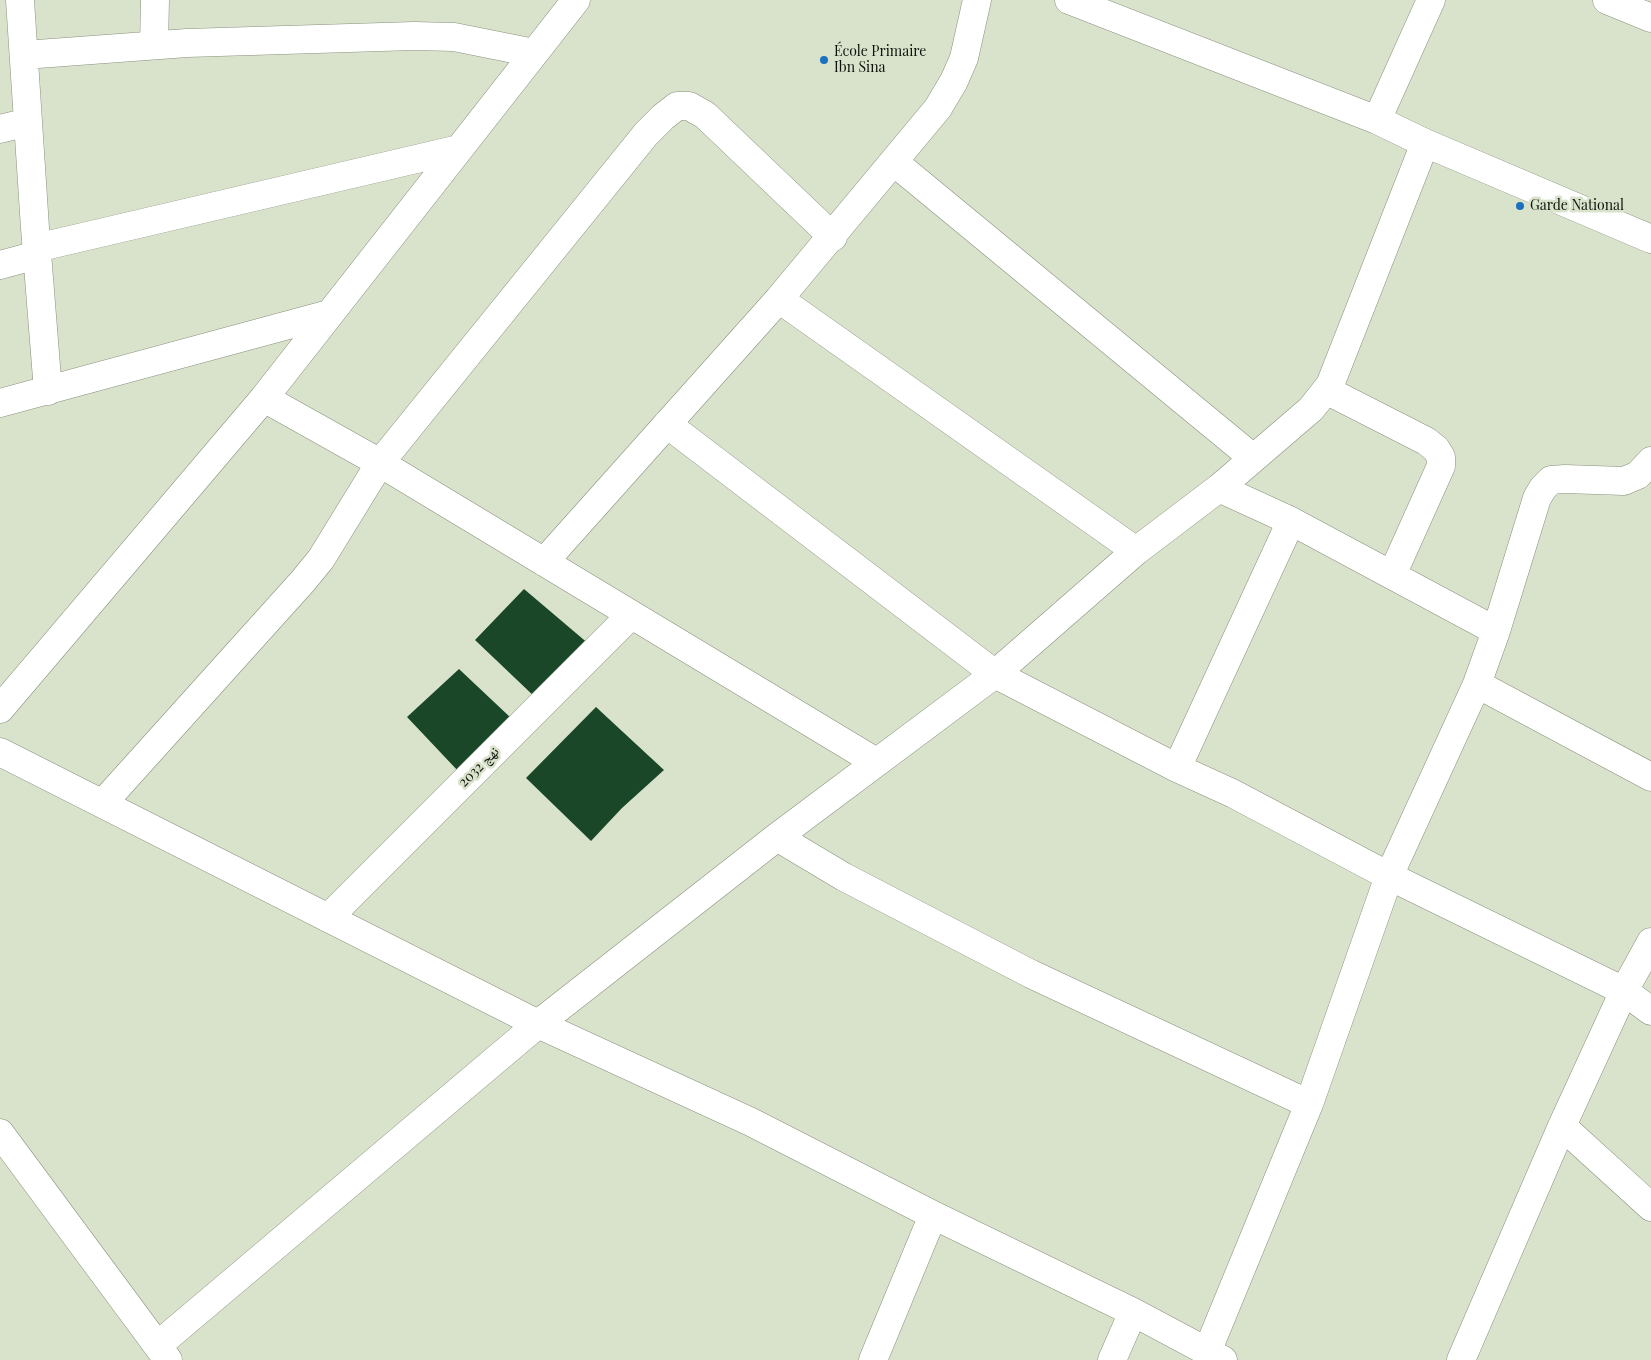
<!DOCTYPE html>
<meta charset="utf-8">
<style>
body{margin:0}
canvas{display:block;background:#d9e3cc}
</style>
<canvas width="1651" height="1360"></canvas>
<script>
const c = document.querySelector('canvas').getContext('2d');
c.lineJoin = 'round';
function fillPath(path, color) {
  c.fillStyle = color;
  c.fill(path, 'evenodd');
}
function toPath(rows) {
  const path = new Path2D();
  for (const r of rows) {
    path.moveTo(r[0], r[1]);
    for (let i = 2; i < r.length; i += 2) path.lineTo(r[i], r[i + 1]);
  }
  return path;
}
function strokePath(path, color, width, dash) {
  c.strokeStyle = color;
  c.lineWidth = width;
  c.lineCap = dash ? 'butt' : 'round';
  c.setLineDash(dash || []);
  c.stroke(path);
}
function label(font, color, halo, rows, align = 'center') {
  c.font = font + ' "Playfair Display","Noto Naskh Arabic",serif';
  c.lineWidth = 5;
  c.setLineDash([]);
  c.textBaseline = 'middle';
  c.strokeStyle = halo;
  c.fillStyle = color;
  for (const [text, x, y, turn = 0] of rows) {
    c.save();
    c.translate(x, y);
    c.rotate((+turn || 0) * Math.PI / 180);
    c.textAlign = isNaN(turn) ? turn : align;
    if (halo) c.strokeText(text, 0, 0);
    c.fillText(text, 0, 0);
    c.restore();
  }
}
fillPath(toPath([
 [524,589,590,645,537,699,475,640],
 [459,669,511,718,459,772,407,717],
 [596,707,664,770,622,808,591,841,526,778]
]), '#194728');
const minor = toPath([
 [20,0,35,228,48,391],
 [1069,0,1377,120,1425,143,1651,239],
 [1607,0,1651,18],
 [154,45,155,0],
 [24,55,187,43,414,36,454,37,534,53],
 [1377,120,1431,0],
 [0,129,28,122],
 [894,162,1253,458],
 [36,248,459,149],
 [0,265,37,255],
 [779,299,1136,551],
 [1326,390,1426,441,1436,449,1441,457,1441,466,1392,575],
 [264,398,380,463,876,762],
 [0,403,329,314],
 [667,424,995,674,1177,768,1234,794,1389,876,1624,991,1651,1011],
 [1219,488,1291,521,1496,631],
 [544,562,779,299,938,108,954,81,964,58,977,0],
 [1477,684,1651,777],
 [0,709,264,398,576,0],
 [0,752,538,1024,751,1122,933,1215,1133,1312,1223,1360],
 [1177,768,1291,521],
 [103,803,303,581,321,559,380,463,646,134,663,117,677,106,689,106,705,115,833,237],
 [777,837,844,877,1031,974,1309,1104],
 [328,918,631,615],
 [1562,1126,1651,1207],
 [0,1133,168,1360],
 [158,1345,538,1024,777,837,995,674,1136,551,1219,488,1311,409,1330,385,1425,143],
 [1207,1352,1309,1104,1389,876,1477,684,1496,631,1537,498,1543,488,1551,480,1565,479,1624,481,1638,475,1651,461],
 [873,1360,933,1215],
 [1112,1360,1133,1312],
 [1461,1360,1562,1126,1624,991,1651,942]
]);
strokePath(minor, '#88917c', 29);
strokePath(minor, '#fff', 28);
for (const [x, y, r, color] of [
 [824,60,5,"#1b71bf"],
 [1520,206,5,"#1b71bf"]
]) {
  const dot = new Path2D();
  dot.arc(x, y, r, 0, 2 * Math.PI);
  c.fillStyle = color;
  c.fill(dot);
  strokePath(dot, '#d9e3cc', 2);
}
label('14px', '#0e120a', '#d9e3cc', [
 ["École Primaire",834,52],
 ["Ibn Sina",834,68],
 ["Garde National",1530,206]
], 'left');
label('14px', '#0e120a', '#d9e3cc', [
 ["نهج 2032",479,767,-45]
]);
</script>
